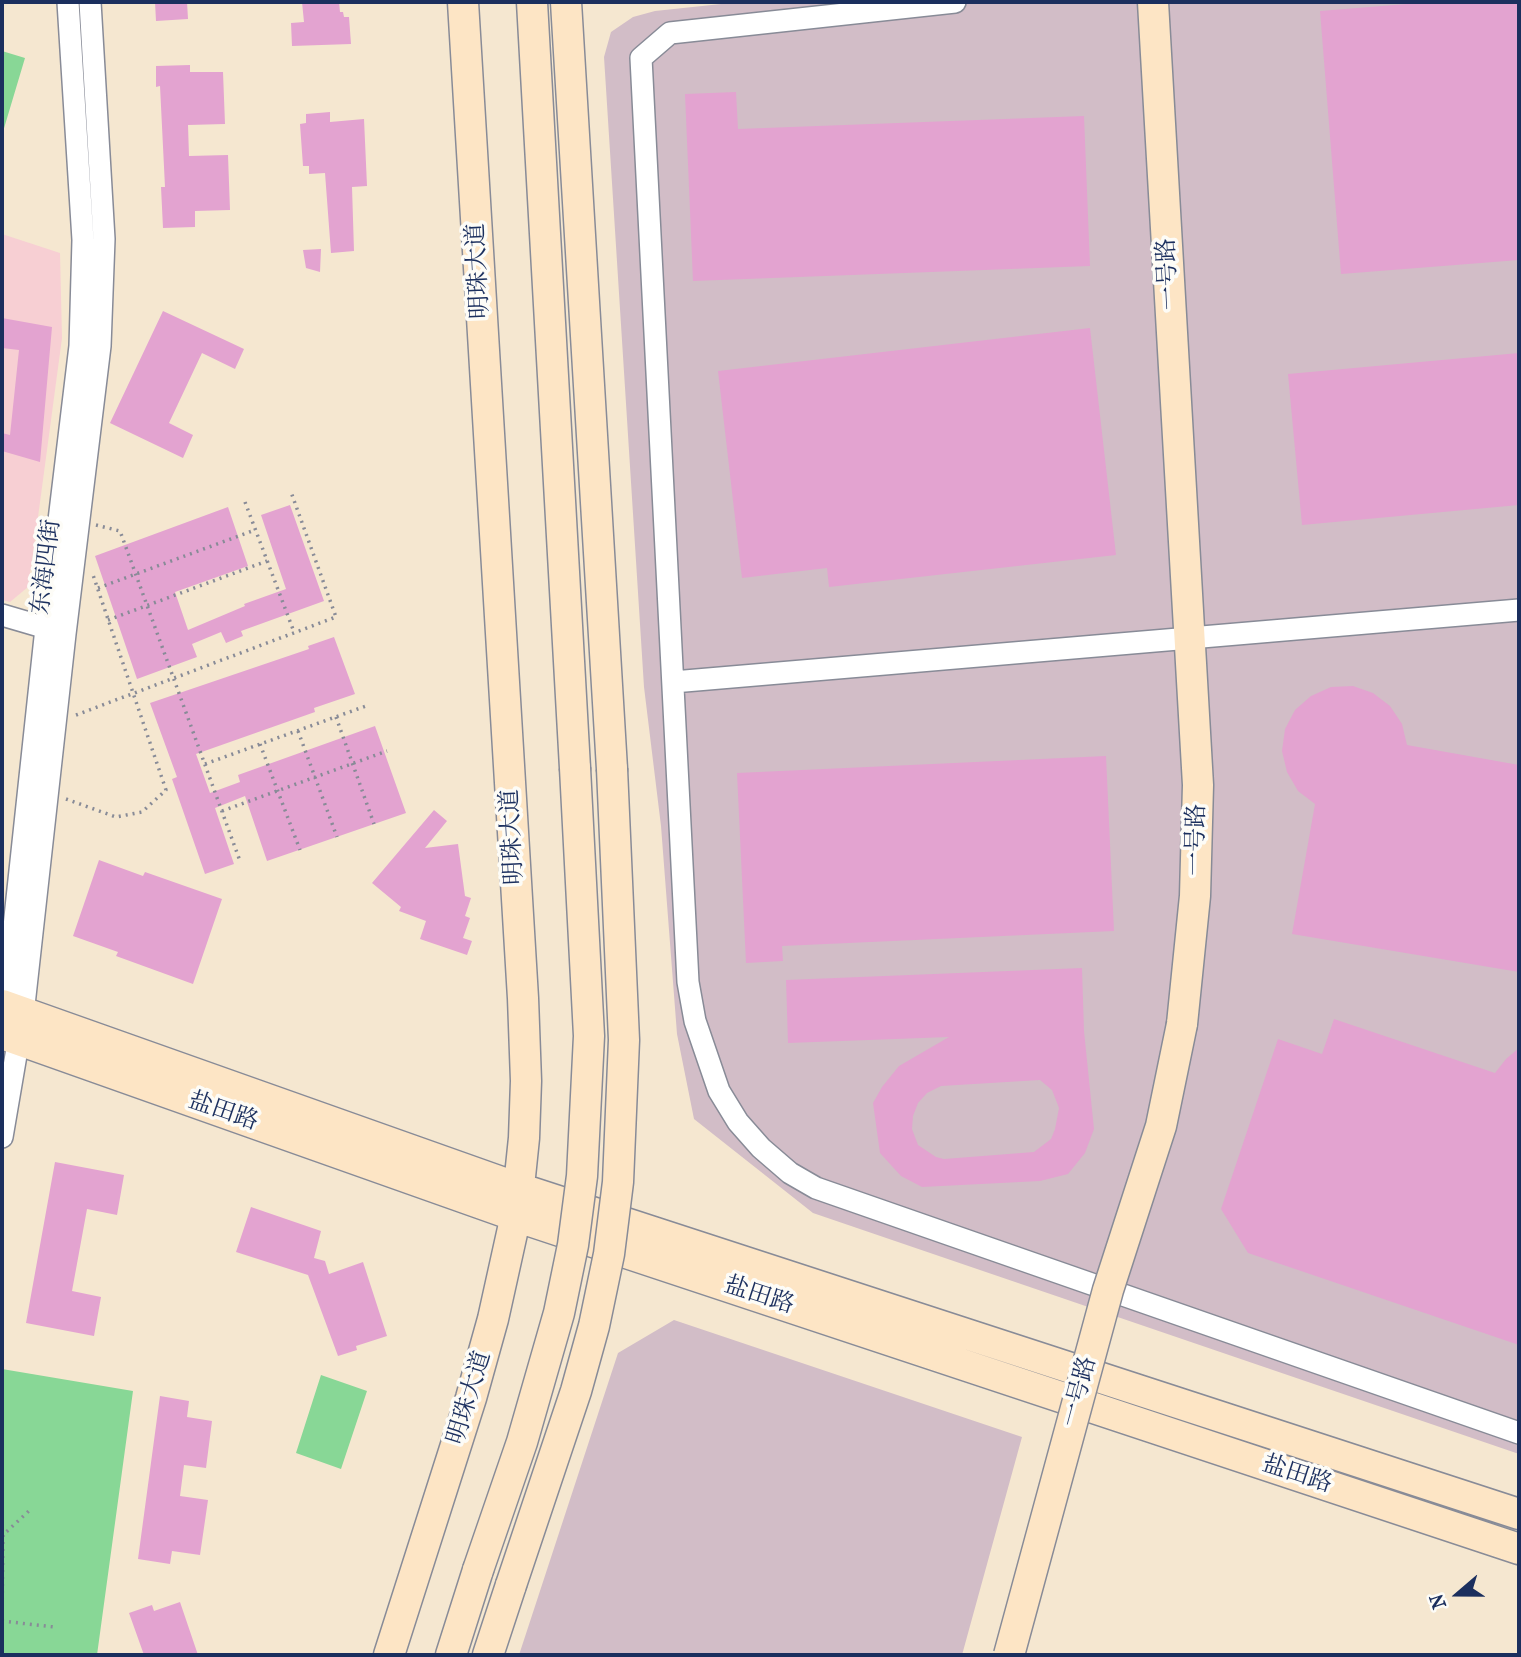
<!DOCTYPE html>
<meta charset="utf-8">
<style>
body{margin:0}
#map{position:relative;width:1521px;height:1657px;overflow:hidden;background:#f5e7d0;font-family:"IM FELL French Canon",serif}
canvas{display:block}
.frame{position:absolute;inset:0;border:4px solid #1b2f5e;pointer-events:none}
.north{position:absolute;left:1423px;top:1559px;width:70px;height:70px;-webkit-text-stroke:5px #fdfcf7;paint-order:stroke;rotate:250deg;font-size:19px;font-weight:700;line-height:28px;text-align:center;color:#1b2f5e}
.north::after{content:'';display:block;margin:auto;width:24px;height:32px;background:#1b2f5e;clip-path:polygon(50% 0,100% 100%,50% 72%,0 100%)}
</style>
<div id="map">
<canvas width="1521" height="1657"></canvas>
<div class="frame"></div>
<div class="north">N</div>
</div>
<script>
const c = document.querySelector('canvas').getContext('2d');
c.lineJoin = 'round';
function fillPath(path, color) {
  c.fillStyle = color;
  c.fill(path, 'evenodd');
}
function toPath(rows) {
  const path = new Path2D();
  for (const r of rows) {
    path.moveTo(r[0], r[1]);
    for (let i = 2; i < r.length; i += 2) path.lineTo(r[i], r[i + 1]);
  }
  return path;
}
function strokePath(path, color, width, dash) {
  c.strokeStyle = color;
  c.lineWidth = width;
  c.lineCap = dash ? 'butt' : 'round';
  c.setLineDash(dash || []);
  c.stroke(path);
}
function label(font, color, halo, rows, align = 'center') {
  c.font = font + ' "IM FELL French Canon","Noto Serif SC",serif';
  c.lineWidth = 7;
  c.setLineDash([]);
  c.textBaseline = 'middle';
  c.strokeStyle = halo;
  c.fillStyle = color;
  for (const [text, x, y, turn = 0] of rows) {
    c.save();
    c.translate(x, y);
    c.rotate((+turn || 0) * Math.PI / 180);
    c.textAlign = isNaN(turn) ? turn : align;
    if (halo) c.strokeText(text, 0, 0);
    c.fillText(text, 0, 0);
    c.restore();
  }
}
fillPath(toPath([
 [2,234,60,253,62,338,34,547,28,587,10,602,2,600]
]), '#f7cfd3');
fillPath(toPath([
 [740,2,1519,2,1519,1454,813,1213,694,1119,677,1034,661,826,644,687,604,57,611,32,633,17,655,11],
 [674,1320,1022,1437,962,1655,519,1655,618,1353]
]), '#d2bdc7');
fillPath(toPath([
 [2,51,25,58,2,135],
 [2,1369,133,1391,97,1655,2,1655],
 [321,1375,367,1391,341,1469,296,1453]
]), '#88d796');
fillPath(toPath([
 [155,2,187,2,188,19,156,21],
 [302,2,339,2,340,12,343,12,344,17,349,17,351,44,292,46,291,23,304,22],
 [1432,2,1519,2,1519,260,1341,274,1320,11],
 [190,65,190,72,223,72,225,124,188,125,189,156,228,155,230,210,195,211,195,227,163,228,161,187,165,187,160,86,156,87,156,66],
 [736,92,738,129,1084,116,1090,266,693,281,685,94],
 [330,112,330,122,364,119,367,186,352,187,354,251,331,253,325,173,309,174,309,166,303,166,300,124,306,123,306,114],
 [321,249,320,272,306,268,303,250],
 [163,311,244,349,235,369,202,353,169,423,193,435,183,458,110,423],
 [2,318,52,327,40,462,2,451,2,433,10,435,19,350,2,348],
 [1090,328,1116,555,829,587,827,568,742,578,718,371],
 [1519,353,1519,505,1302,525,1288,374],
 [290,505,324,601,241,631,243,636,226,643,221,632,192,644,197,657,137,679,95,556,228,507,248,566,175,592,188,630,245,606,244,604,286,589,261,515],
 [334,637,355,694,314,708,315,712,196,754,210,793,240,782,238,775,375,726,406,813,267,861,245,796,215,808,234,864,205,874,172,779,177,777,150,703,309,649,308,646],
 [1353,686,1373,693,1390,706,1402,724,1407,745,1519,765,1519,972,1292,934,1315,804,1298,791,1287,772,1282,751,1285,729,1295,710,1311,696,1331,687],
 [1106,756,1114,931,782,946,783,961,746,963,737,773],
 [434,810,447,821,425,848,458,844,465,896,471,898,465,916,470,918,463,938,472,941,467,955,420,939,426,921,399,911,401,907,372,883],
 [99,860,143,876,145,872,222,899,193,984,116,956,118,952,73,936],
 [1082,968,1084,1031,1094,1129,1085,1153,1068,1174,1040,1181,922,1187,901,1176,880,1153,873,1103,882,1087,899,1066,949,1037,788,1043,786,980],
 [1040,1080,1052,1090,1059,1108,1055,1129,1051,1139,1034,1152,944,1159,936,1157,918,1145,912,1129,913,1116,918,1103,927,1093,941,1086],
 [1334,1019,1495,1073,1506,1059,1519,1048,1519,1345,1248,1253,1221,1209,1278,1039,1322,1054],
 [55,1162,124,1175,117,1215,87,1209,72,1291,101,1297,94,1336,26,1323],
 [251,1207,321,1231,314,1258,325,1261,329,1274,363,1262,387,1336,356,1346,357,1350,338,1356,308,1275,236,1252],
 [160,1396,189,1401,187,1417,212,1421,206,1468,184,1465,180,1496,208,1500,200,1555,172,1551,170,1564,138,1559],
 [180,1602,198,1655,144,1655,129,1613,152,1605,154,1611]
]), '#e3a3d0');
const street = toPath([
 [955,2,670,33,641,58,688,982,695,1021,719,1091,738,1122,761,1148,790,1173,816,1188,1519,1433],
 [2,615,60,632],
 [673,682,1519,610],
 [4,1020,46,628,80,346,83,240,68,2],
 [2,1137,23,1014,65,634,100,346,104,239,90,2]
]);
const secondary = toPath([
 [532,2,575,768],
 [566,2,612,769],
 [1153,2,1198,785,1195,896,1182,1024],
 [2,1005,518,1188,1519,1514],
 [2,1034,533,1222,1519,1549],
 [389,1655,471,1398,493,1319,516,1215,524,1138,526,1081,523,998,463,2],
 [451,1655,478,1570],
 [488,1655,511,1585]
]);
strokePath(street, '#888b97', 24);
strokePath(secondary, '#888b97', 33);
strokePath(toPath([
 [245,502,294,632],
 [96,525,120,531,240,861],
 [98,588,255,530],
 [108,620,267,561],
 [76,715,336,617,291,492],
 [336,717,374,824],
 [298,731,337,837],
 [260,744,300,850],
 [205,764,366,706],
 [66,799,116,817,142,812,166,790,92,572],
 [222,811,387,751],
 [2,1621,3,1535,31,1509],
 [2,1621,54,1627]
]), '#888b97', 3.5, [2, 5]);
strokePath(street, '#fff', 21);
strokePath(secondary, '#fde5c5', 30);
const secondaryBridge = toPath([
 [478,1570,522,1442,559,1313,573,1245,582,1176,589,1036,575,768],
 [511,1585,576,1391,594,1326,609,1254,618,1182,624,1040,612,769],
 [1009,1655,1108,1290,1161,1126,1182,1024]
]);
strokePath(secondaryBridge, '#888b97', 33, []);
strokePath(secondaryBridge, '#fde5c5', 30);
label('24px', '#1b2f5e', '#fdfcf7', [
 ["明珠大道",479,271,-93],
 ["一号路",1169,274,-93],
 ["东海四街",47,567,-83],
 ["明珠大道",513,837,-93],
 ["一号路",1197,840,-89],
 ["盐田路",223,1112,19],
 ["盐田路",759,1296,18],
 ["一号路",1080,1392,-75],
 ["明珠大道",470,1398,-73],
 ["盐田路",1297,1475,18]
]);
</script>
